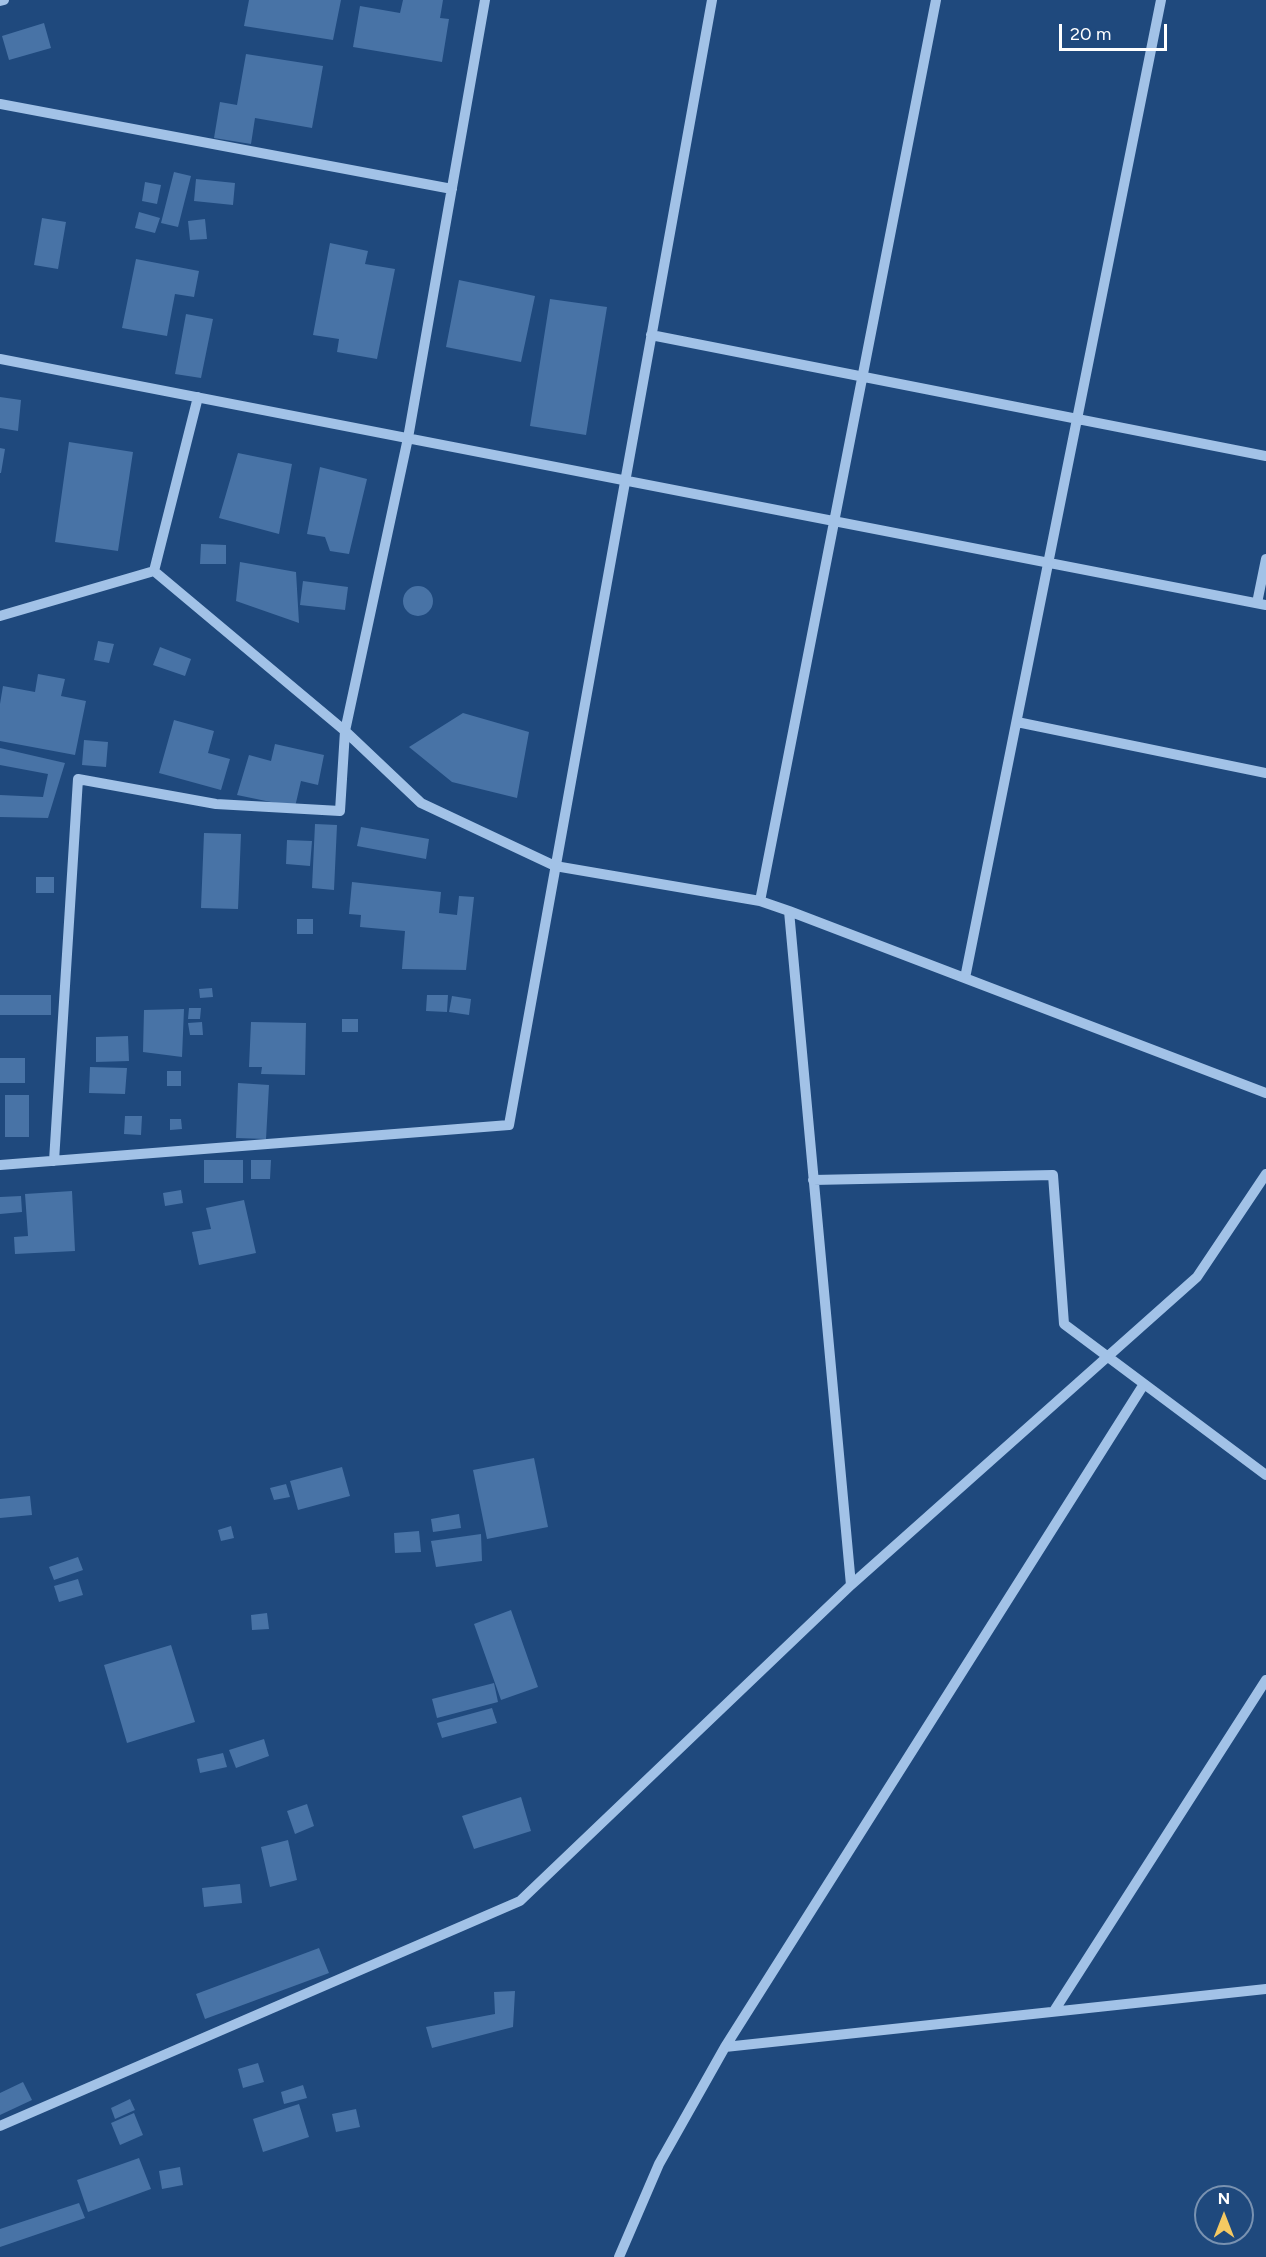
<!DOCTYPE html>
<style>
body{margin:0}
#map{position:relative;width:1266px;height:2257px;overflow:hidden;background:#1f497d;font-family:Figtree,sans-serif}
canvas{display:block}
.north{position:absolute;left:1194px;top:2185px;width:60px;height:60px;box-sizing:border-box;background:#1f497d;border:2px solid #7992b1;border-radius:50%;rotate:0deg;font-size:16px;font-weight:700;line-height:24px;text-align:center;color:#fff}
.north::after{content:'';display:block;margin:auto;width:21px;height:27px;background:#f5c962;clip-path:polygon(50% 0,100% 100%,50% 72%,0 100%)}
.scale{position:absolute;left:1059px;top:24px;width:108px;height:27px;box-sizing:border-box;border:3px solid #fff;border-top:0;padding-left:8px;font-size:18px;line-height:21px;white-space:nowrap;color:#fff;-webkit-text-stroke:4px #1f497d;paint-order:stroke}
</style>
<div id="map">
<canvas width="1266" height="2257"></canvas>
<div class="north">N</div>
<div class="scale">20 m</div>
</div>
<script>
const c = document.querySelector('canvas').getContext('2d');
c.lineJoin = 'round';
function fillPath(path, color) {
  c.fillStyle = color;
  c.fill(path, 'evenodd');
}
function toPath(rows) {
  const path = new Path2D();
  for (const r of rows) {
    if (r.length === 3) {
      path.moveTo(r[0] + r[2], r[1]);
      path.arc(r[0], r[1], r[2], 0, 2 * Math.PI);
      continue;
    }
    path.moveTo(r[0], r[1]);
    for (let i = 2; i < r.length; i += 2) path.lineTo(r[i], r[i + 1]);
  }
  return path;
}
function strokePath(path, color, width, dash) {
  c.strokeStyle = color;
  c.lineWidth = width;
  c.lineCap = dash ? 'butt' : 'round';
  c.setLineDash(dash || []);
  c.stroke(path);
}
fillPath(toPath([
 [249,0,341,0,333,40,244,26],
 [403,0,443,0,440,18,449,19,442,62,353,47,360,6,400,13],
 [44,23,51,48,9,60,2,36],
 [246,54,323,66,312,128,255,118,251,144,214,138,220,102,237,105],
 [174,172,191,176,178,227,161,223],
 [196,179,235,183,233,205,194,201],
 [145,182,161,185,157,204,142,201],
 [139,212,160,218,155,233,135,228],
 [42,218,66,222,58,269,34,265],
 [205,219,207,239,190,240,188,221],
 [330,243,368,251,365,264,395,269,377,359,337,352,339,339,313,335],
 [136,259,199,271,194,297,175,294,167,336,122,328],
 [459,280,535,296,521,362,446,347],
 [550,299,607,307,586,435,530,426],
 [186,314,213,319,201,378,175,374],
 [0,397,21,400,18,431,0,428],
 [69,442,133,452,118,551,55,542],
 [0,448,5,449,1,473,0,473],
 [238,453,292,464,279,534,219,518],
 [320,467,367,479,349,554,330,551,325,537,307,534],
 [201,544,226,545,226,564,200,564],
 [240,562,296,572,299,623,236,601],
 [303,581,348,587,345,610,300,605],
 [418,601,15],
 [98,641,114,644,109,663,94,660],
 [160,647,191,659,185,676,153,665],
 [38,674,65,679,61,696,86,701,75,755,0,741,0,704,3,686,35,692],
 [463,713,529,732,517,798,452,782,409,747],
 [174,720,214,731,208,753,230,759,221,790,159,773],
 [84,740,108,742,106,767,82,765],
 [275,744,324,755,318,785,301,781,295,807,237,795,249,755,271,761],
 [0,748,65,763,48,818,0,817,0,795,43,797,48,774,0,765],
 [315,824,337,825,334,890,312,888],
 [361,827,429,839,426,859,357,846],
 [204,833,241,834,238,909,201,908],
 [287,840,312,841,310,866,286,864],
 [36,877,54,877,54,893,36,893],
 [352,882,441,892,439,913,457,915,459,896,474,897,466,970,402,969,405,931,360,927,361,915,349,914],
 [297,919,313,919,313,934,297,934],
 [212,988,213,997,200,998,199,989],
 [0,995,51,995,51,1015,0,1015],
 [427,995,448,995,447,1012,426,1011],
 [452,996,471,999,469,1015,449,1012],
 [189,1008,201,1008,200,1019,188,1019],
 [184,1009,182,1057,143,1052,144,1010],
 [342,1019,358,1019,358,1032,342,1032],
 [202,1022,203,1035,190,1035,188,1023],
 [251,1022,306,1023,305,1075,261,1074,262,1067,249,1067],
 [128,1036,129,1061,96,1062,96,1037],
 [0,1058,25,1058,25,1083,0,1083],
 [90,1067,127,1068,125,1094,89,1093],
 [167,1071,181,1071,181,1086,167,1086],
 [238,1083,269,1085,266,1139,236,1138],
 [5,1095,29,1095,29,1137,5,1137],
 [125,1116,142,1116,141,1135,124,1134],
 [170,1119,181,1119,182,1129,170,1130],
 [204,1160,243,1160,243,1183,204,1183],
 [251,1160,271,1160,270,1179,251,1179],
 [181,1190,183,1203,165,1206,163,1193],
 [72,1191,75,1251,15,1254,14,1237,28,1236,25,1194],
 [21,1196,22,1212,0,1214,0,1197],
 [244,1200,256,1253,199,1265,192,1232,211,1229,206,1208],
 [534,1458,548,1527,487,1539,473,1470],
 [342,1467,350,1496,298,1510,290,1481],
 [286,1484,290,1497,274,1500,270,1488],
 [30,1496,32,1515,0,1518,0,1499],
 [459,1514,461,1528,433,1532,431,1519],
 [231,1526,234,1538,221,1541,218,1530],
 [419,1531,421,1552,395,1553,394,1533],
 [481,1534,482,1561,436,1567,431,1541],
 [78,1557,83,1570,54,1580,49,1567],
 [78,1579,83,1595,59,1602,54,1586],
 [511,1610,538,1687,501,1700,474,1624],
 [267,1613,269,1629,252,1630,251,1615],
 [171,1645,195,1722,127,1743,104,1665],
 [494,1683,498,1702,437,1718,432,1699],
 [492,1708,497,1723,442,1738,437,1723],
 [264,1739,269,1756,236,1768,229,1750],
 [223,1753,227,1767,200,1773,197,1759],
 [521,1797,531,1831,474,1849,462,1816],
 [307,1804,314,1826,295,1834,287,1811],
 [288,1840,297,1880,270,1887,261,1847],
 [240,1884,242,1903,204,1907,202,1888],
 [319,1948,329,1973,205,2019,196,1994],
 [515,1991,513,2027,432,2048,426,2027,495,2014,494,1992],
 [258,2063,264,2082,243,2088,238,2069],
 [23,2082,32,2100,0,2115,0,2093],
 [303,2085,307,2098,284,2104,281,2092],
 [130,2099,135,2110,115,2119,111,2108],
 [299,2104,309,2137,263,2152,253,2119],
 [356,2109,360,2127,336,2132,332,2114],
 [134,2113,143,2135,120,2145,111,2123],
 [139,2158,151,2189,88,2212,77,2180],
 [180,2167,183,2185,162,2189,159,2171],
 [79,2203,85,2218,0,2247,0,2229]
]), '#4873a6');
strokePath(toPath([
 [0,1,4,0],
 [0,104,452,189],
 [651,335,1266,456],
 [0,359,1266,605],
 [154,571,198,397],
 [1257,603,1266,559],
 [0,616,154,571,345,731,421,803,555,866,760,901,789,911,1266,1093],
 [1017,722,1266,773],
 [760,901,936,0],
 [789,911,851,1585],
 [965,978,1161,0],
 [54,1161,78,779,216,804,340,811,345,731,408,438,485,0],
 [0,1165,509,1125,712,0],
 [813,1180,1053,1175,1064,1324,1266,1475],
 [1054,2011,1266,1680],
 [725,2047,1266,1989],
 [0,2126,520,1901,851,1585,1197,1277,1266,1174],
 [619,2257,659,2164,725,2047,1144,1384]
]), '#a2c2e7', 10);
</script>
